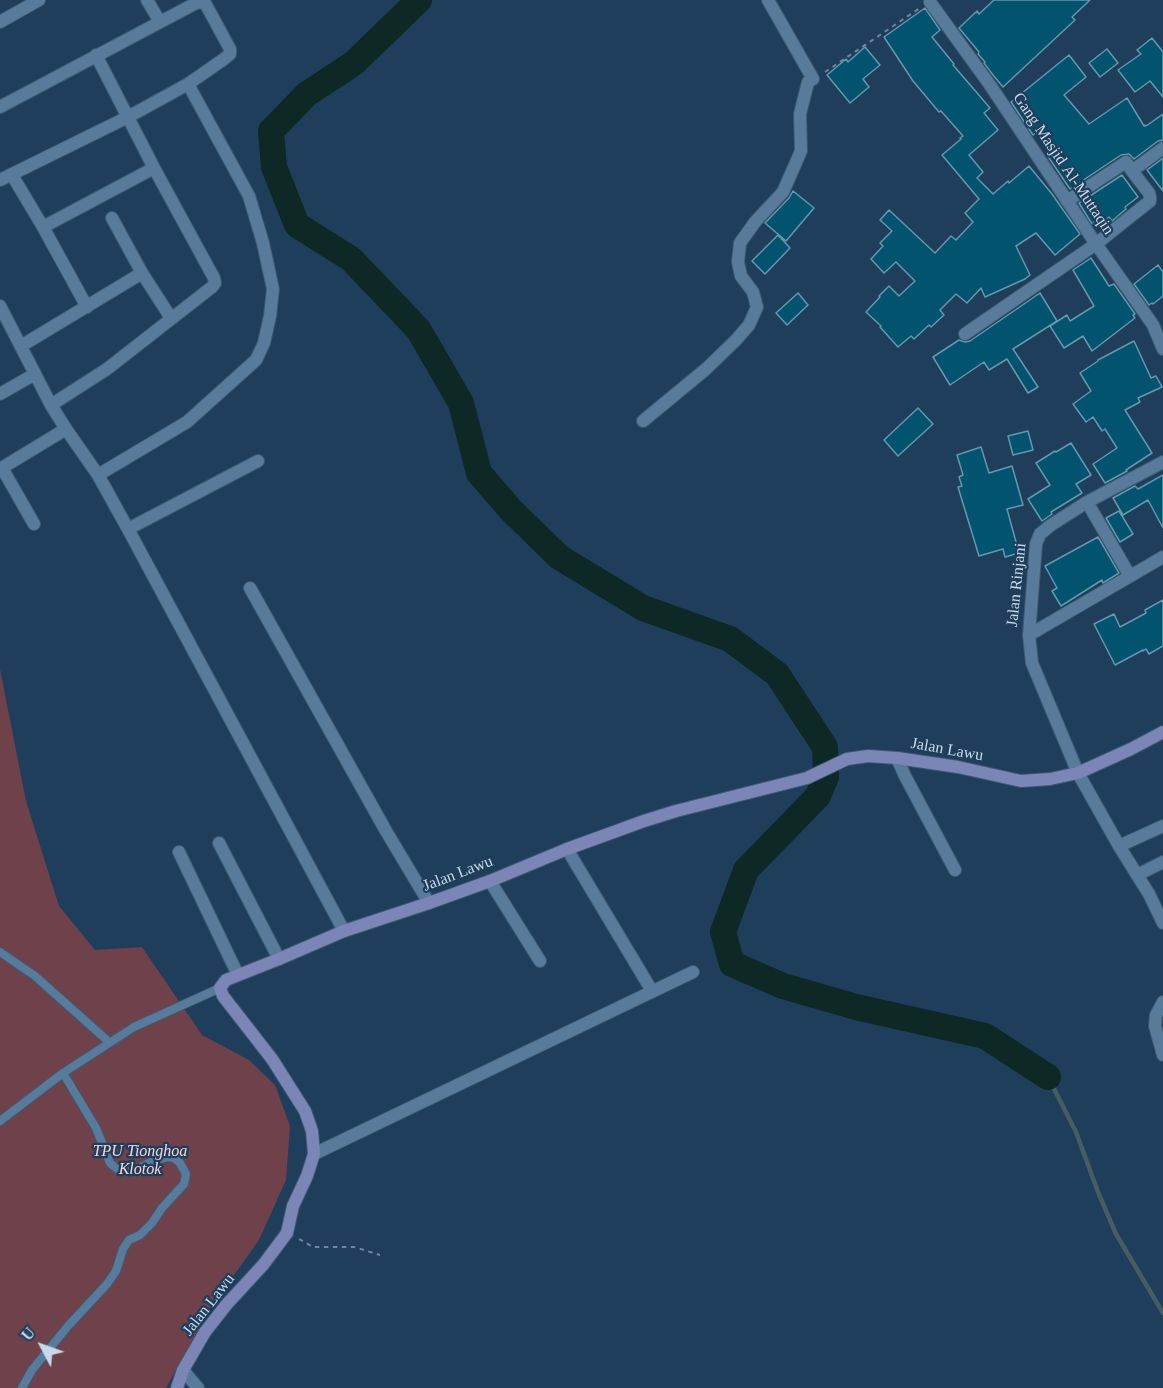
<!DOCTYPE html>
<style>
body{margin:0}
#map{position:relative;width:1163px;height:1388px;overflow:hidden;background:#1e3e5b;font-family:Georgia,serif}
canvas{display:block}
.north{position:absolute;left:12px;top:1316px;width:60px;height:60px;-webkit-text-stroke:4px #1e3e5b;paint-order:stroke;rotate:311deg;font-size:16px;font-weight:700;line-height:24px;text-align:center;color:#c7d9eb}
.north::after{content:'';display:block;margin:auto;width:21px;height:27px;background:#c7d9eb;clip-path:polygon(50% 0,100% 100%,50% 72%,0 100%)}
</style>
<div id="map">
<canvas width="1163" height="1388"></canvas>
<div class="north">U</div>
</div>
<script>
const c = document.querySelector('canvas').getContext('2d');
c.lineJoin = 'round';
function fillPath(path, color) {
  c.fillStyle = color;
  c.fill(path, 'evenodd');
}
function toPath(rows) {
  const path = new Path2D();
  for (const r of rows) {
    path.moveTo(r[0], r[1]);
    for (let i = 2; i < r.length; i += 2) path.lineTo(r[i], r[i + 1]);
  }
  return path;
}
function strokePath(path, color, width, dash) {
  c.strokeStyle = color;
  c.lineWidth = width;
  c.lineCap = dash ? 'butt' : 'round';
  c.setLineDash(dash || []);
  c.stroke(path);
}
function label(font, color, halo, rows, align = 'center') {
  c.font = font + ' Georgia,serif';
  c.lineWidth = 4.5;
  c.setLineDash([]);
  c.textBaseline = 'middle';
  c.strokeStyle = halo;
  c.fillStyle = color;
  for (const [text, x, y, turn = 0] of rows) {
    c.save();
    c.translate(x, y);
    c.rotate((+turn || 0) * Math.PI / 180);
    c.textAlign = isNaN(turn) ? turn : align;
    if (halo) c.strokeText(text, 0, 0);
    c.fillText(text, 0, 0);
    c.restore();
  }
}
fillPath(toPath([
 [0,669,26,801,59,906,95,950,142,947,202,1035,249,1060,275,1085,290,1126,286,1180,259,1240,208,1312,166,1388,0,1388]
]), '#6f414a');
strokePath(toPath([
 [1048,1077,1076,1132,1098,1192,1116,1234,1163,1313]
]), '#465d61', 4.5);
strokePath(toPath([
 [419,0,354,63,307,94,271,131,274,167,297,225,351,259,418,329,461,403,479,473,510,509,559,557,643,608,730,639,777,674,825,747,826,777,818,796,746,870,723,932,732,964,783,986,856,1007,985,1036,1048,1077]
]), '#0e2826', 26);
const building = toPath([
 [994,0,1090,0,1072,17,1075,20,1003,87,993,75,984,63,985,62,978,54,979,52,959,28,977,11,979,14,994,0],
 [925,8,940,30,932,37,954,64,953,65,990,108,984,113,998,130,969,155,983,172,977,178,993,194,1008,181,1009,183,1029,166,1052,194,1080,234,1055,255,1036,233,1016,246,1030,275,1025,279,985,297,981,288,967,303,956,294,940,310,944,315,931,327,929,325,914,339,911,336,898,347,880,327,881,326,866,312,880,297,879,296,889,286,899,296,915,281,896,262,884,273,871,259,883,246,880,243,892,231,880,220,889,210,935,253,951,236,956,240,973,222,965,213,979,199,942,155,961,139,960,138,963,136,941,111,939,112,913,81,884,37,925,8],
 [1152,38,1163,52,1163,97,1150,81,1135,92,1118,70,1141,54,1137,50,1152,38],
 [865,47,880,65,863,79,869,87,850,103,827,75,846,59,848,62,865,47],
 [1107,49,1118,63,1100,77,1089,63,1107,49],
 [1069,55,1086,77,1064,95,1089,124,1127,98,1144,126,1145,125,1146,126,1163,114,1163,140,1158,141,1134,159,1129,154,1121,155,1070,189,1047,155,1056,148,1040,130,1033,135,1011,102,1069,55],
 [1163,158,1163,191,1147,170,1163,158],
 [1122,175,1138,197,1125,207,1126,209,1112,221,1109,217,1099,224,1096,220,1092,224,1079,203,1122,175],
 [793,191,814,208,786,241,765,223,789,198,793,191],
 [778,235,790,248,765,274,752,261,778,235],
 [1091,258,1109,286,1114,284,1135,314,1133,315,1135,318,1092,351,1083,336,1064,348,1050,326,1067,315,1070,321,1094,306,1073,270,1091,258],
 [1158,265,1163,272,1163,296,1153,304,1152,303,1149,305,1134,284,1158,265],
 [798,293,808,305,787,325,776,313,798,293],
 [1040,293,1057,321,1013,349,1038,387,1028,393,1007,359,989,370,984,362,950,385,933,357,959,340,965,342,970,341,1040,293],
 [1134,341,1151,378,1156,376,1162,387,1138,398,1140,402,1125,410,1152,453,1126,470,1127,471,1105,483,1093,464,1117,448,1105,429,1102,431,1093,417,1086,422,1073,404,1091,391,1080,373,1098,361,1098,360,1134,341],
 [918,408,933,424,898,456,884,440,918,408],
 [1028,431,1033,450,1013,455,1008,436,1028,431],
 [1071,443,1091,475,1076,484,1082,493,1051,512,1052,514,1042,521,1028,499,1050,485,1036,463,1055,451,1056,452,1071,443],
 [981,447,989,473,1012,466,1023,505,1007,509,1019,553,1005,557,1003,549,979,556,958,487,962,486,959,477,963,475,957,455,981,447],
 [1163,475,1163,528,1148,500,1123,515,1113,498,1135,486,1138,489,1163,475],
 [1119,511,1133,534,1120,542,1106,518,1119,511],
 [1098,537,1119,573,1103,583,1102,580,1061,606,1052,591,1057,588,1045,566,1098,537],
 [1163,600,1163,646,1149,654,1146,649,1143,651,1143,650,1115,665,1094,624,1114,614,1120,627,1146,613,1145,610,1163,600]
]);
fillPath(building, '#02546e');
strokePath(building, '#6597ad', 1.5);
const lane = toPath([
 [0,952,35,976,109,1042],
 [0,1121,63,1073,134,1027,220,988],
 [22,1388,32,1370,68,1326,107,1284,116,1271,123,1249,129,1240,140,1235,152,1223,162,1208,184,1184,186,1174,180,1163,174,1158,168,1157,154,1160,136,1170,126,1172,117,1169,110,1163,96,1128,63,1073]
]);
const street = toPath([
 [147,0,160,22],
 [930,2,990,85,1096,244,1153,325,1163,349],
 [0,22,39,0],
 [0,107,198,2,205,3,230,49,230,54,224,59,188,84,128,117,0,180],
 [12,175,43,227,154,168],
 [1067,201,1126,162,1132,171],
 [112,218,142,273,171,318],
 [43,227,87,307],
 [0,306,51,405,66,429,98,475,128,529,344,931],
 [965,334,1096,244,1150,201,1150,197,1149,193,1132,171,1163,148],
 [21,346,142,273],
 [0,394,35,374],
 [51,405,107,369,212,287,215,283,214,278,154,168,96,55],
 [643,421,706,369,736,340,749,325,757,307,753,292,741,276,738,262,740,243,755,222,783,192,801,151,800,114,808,82,813,79,768,0],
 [1163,462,1087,502,1051,525,1040,534,1036,544,1029,635,1032,663,1078,773,1119,846,1149,894,1163,923],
 [2,468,34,524],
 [0,469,66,429],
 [98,475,187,422,256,360,264,343,270,316,273,289,263,243,249,196,188,84],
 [1087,502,1130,576],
 [128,529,258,461],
 [250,588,386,831,429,903],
 [1029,635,1163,557],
 [897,758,905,776,955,870],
 [219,843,279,959],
 [1119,846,1163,826],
 [567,849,652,991],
 [179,852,238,975],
 [1137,875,1163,862],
 [490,881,540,961],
 [1163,1002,1156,1015,1155,1026,1163,1055],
 [314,1154,693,972],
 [183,1370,198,1388]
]);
const secondary = toPath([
 [177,1388,183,1370,205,1332,227,1304,263,1265,287,1233,293,1206,307,1176,314,1154,312,1131,305,1111,272,1059,223,996,220,988,226,980,279,959,344,931,429,903,490,881,567,849,644,821,676,811,807,778,847,759,868,756,897,758,958,767,1021,781,1050,779,1078,773,1131,749,1163,732]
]);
strokePath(lane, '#3e5a73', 10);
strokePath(street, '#3e5a73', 14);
strokePath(secondary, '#3e5a73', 14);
strokePath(toPath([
 [825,72,920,8],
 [299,1239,313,1247,354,1247,380,1255]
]), '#6c869e', 2, [4.5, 4.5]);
strokePath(lane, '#597b9b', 8);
strokePath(street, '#597b9b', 12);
strokePath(secondary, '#7c86b6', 12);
label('16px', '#c7d9eb', '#1e3e5b', [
 ["Gang Masjid Al-Muttaqin",1063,164,56],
 ["Jalan Rinjani",1017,585,-84],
 ["Jalan Lawu",947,750,10],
 ["Jalan Lawu",458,874,-21],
 ["Jalan Lawu",209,1305,-52]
]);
label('italic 16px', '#fad4d9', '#1e3e5b', [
 ["TPU Tionghoa",140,1152],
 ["Klotok",140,1170]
]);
</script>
